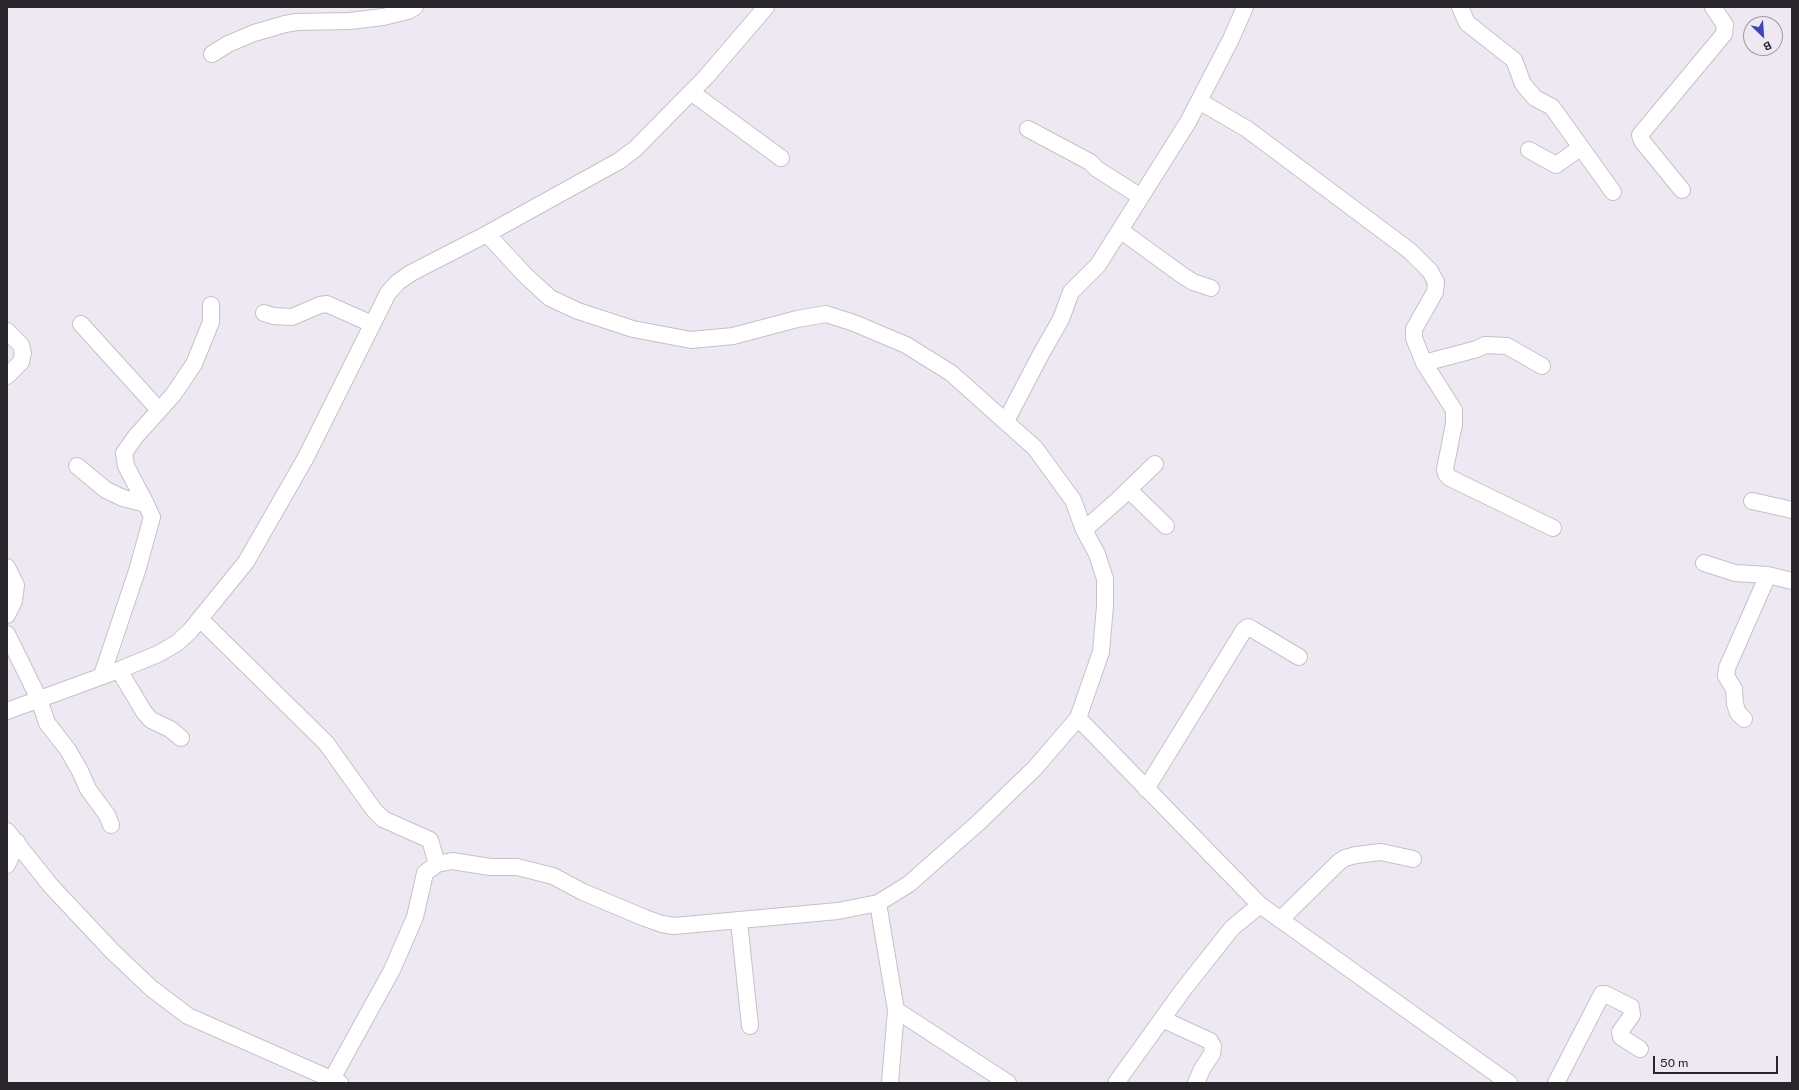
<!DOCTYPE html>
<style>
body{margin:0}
#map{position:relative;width:1799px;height:1090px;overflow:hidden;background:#eee8f2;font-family:"Public Sans",sans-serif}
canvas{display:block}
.frame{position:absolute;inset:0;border:8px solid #28262a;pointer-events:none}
.north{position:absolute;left:1743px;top:16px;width:40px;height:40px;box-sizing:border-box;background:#eee8f2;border:1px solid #9f9aa2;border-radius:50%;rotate:155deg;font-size:11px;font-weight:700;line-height:16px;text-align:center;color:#28262a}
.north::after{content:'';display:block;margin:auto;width:14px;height:18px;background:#4342b7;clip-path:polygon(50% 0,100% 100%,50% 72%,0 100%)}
.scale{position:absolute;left:1653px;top:1056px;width:125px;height:18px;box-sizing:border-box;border:2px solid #28262a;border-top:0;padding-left:5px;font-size:12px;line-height:14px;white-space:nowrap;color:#28262a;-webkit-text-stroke:3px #eee8f2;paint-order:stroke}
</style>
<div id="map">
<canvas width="1799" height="1090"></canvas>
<div class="frame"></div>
<div class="north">B</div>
<div class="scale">50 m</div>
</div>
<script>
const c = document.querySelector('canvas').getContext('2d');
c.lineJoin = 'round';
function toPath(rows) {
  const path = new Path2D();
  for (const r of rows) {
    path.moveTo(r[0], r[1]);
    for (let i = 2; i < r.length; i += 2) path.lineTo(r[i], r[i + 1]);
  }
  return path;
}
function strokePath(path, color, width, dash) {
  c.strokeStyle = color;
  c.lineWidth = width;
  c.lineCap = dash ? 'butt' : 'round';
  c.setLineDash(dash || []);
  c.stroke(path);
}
const minor = toPath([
 [1460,7,1467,23,1514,60,1523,84,1535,98,1552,107,1613,192],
 [212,54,228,44,254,33,285,24,297,22,350,21,383,17,408,11,415,7],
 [691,92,781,158],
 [1199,101,1247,129,1410,251,1430,271,1436,282,1435,292,1414,329,1414,338,1424,363,1454,410,1454,424,1445,469,1446,474,1450,478,1553,528],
 [1028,129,1090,162,1097,169,1141,197],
 [1529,150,1556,165,1580,148],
 [1682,190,1642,141,1640,135,1724,34,1725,25,1713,7],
 [1120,230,1182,275,1193,282,1211,288],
 [487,234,526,276,550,298,578,311,633,329,691,340,733,336,797,319,826,314,854,323,906,345,951,373,1035,448,1073,500,1084,530,1097,554,1105,579,1105,606,1101,652,1078,718,1260,905,1509,1083],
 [264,313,273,316,292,317,320,305,327,304,372,324],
 [81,324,159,410],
 [7,331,21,345,23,353,21,362,7,376],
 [1424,363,1477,349,1485,345,1507,346,1542,366],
 [1006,421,1041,354,1061,319,1071,292,1098,265,1188,122,1231,39,1245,7],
 [77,466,106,490,123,498,146,504,152,517,137,571,102,675],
 [1129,490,1166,526],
 [1752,501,1792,510],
 [146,504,126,466,124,453,136,436,173,395,194,364,211,322,211,305],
 [1084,530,1119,499,1155,464],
 [1704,563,1735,573,1768,575,1792,581],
 [7,567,16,585,14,601,7,615],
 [200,619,326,743,374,810,383,819,430,840,437,864],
 [7,634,39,699,47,723,68,750,80,771,88,789,107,815,111,825],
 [119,670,144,712,151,720,170,729,181,738],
 [7,711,119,670,158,654,177,643,190,631,246,562,305,459,388,293,398,282,411,273,487,234,619,161,635,149,706,77,766,7],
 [1744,719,1738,713,1735,704,1734,689,1726,676,1727,668,1768,575],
 [1146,789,1244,630,1248,627,1252,629,1299,657],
 [7,831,51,886,112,951,151,988,188,1016,340,1083],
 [7,865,17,842],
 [878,903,896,1010,1008,1083],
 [1280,920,1339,862,1345,858,1356,855,1381,852,1413,859],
 [739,921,750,1026],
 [1162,1019,1210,1041,1213,1046,1212,1054,1202,1069,1196,1083],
 [332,1079,392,970,415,917,425,873,437,864,452,861,490,867,517,867,553,876,583,892,645,918,662,924,674,926,838,911,878,903,909,884,978,823,1035,768,1078,718],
 [890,1083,896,1010],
 [1116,1083,1183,990,1232,928,1260,905],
 [1556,1083,1602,994,1605,994,1631,1007,1632,1015,1620,1032,1621,1037,1640,1049]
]);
strokePath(minor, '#c6c0ca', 18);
strokePath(minor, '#fff', 16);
</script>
